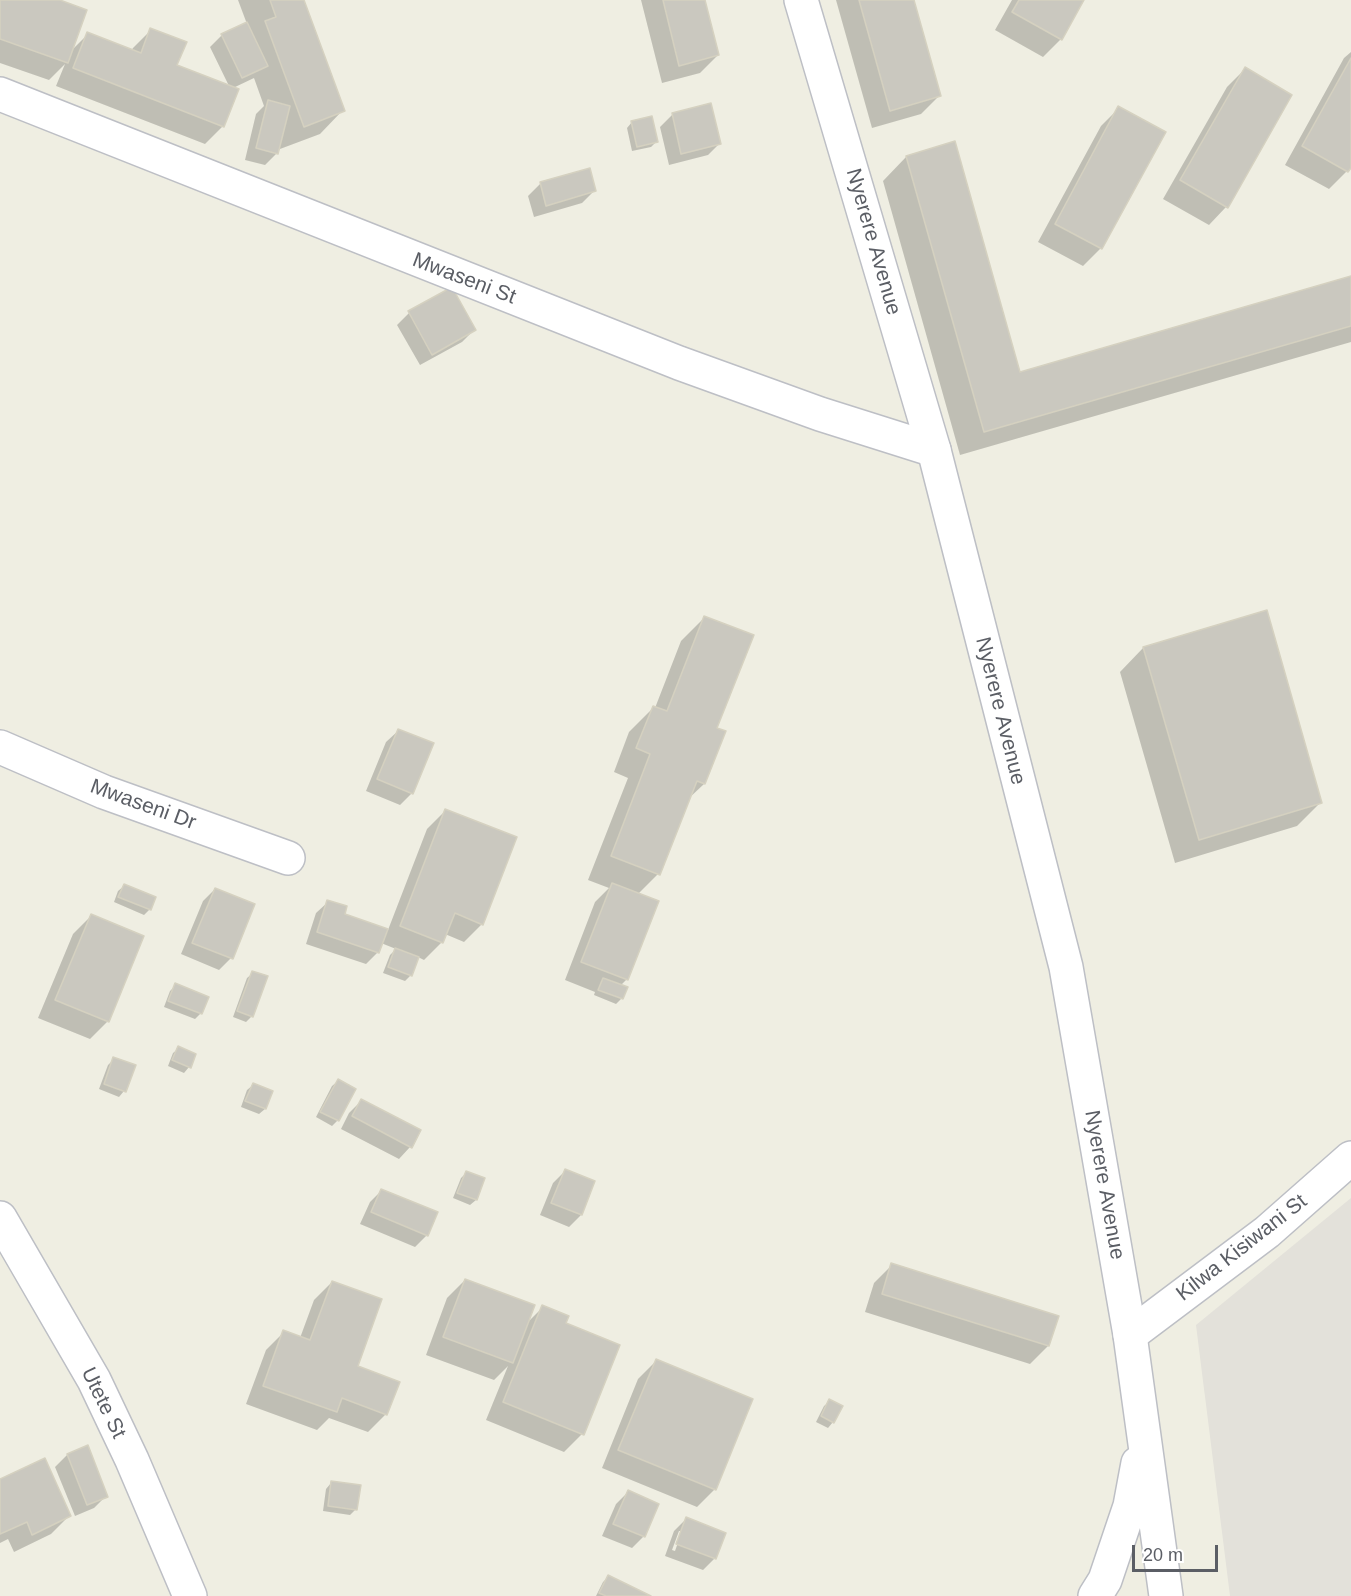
<!DOCTYPE html>
<style>
body{margin:0}
#map{position:relative;width:1351px;height:1596px;overflow:hidden;background:#efeee2;font-family:Arial,sans-serif}
canvas{display:block}
.scale{position:absolute;left:1132px;top:1545px;width:86px;height:27px;box-sizing:border-box;border:3px solid #5b5e65;border-top:0;padding-left:8px;font-size:18px;line-height:21px;white-space:nowrap;color:#5b5e65;-webkit-text-stroke:4px #fff;paint-order:stroke}
</style>
<div id="map">
<canvas width="1351" height="1596"></canvas>
<div class="scale">20 m</div>
</div>
<script>
const c = document.querySelector('canvas').getContext('2d');
c.lineJoin = 'round';
function fillPath(path, color) {
  c.fillStyle = color;
  c.fill(path, 'evenodd');
}
function toPath(rows) {
  const path = new Path2D();
  for (const r of rows) {
    path.moveTo(r[0], r[1]);
    for (let i = 2; i < r.length; i += 2) path.lineTo(r[i], r[i + 1]);
  }
  return path;
}
function strokePath(path, color, width, dash) {
  c.strokeStyle = color;
  c.lineWidth = width;
  c.lineCap = dash ? 'butt' : 'round';
  c.setLineDash(dash || []);
  c.stroke(path);
}
function label(font, color, halo, rows, align = 'center') {
  c.font = font + ' Arial,sans-serif';
  c.lineWidth = 5;
  c.setLineDash([]);
  c.textBaseline = 'middle';
  c.strokeStyle = halo;
  c.fillStyle = color;
  for (const [text, x, y, turn = 0] of rows) {
    c.save();
    c.translate(x, y);
    c.rotate((+turn || 0) * Math.PI / 180);
    c.textAlign = isNaN(turn) ? turn : align;
    if (halo) c.strokeText(text, 0, 0);
    c.fillText(text, 0, 0);
    c.restore();
  }
}
fillPath(toPath([
 [1351,1198,1351,1596,1230,1596,1196,1325]
]), '#e3e1da');
fillPath(toPath([
 [0,0,56,0,71,51,88,34,131,51,133,48,151,30,176,66,229,86,210,47,222,35,247,24,238,0,302,0,343,110,320,134,280,149,279,145,277,153,265,165,245,160,256,114,264,106,254,78,233,88,223,126,205,144,56,86,65,64,49,80,0,63],
 [641,0,704,0,718,55,700,73,662,83],
 [836,0,912,0,939,96,921,114,872,128],
 [1012,0,1082,0,1061,39,1043,57,995,30],
 [1351,52,1351,165,1347,171,1329,189,1285,165,1344,58],
 [1245,69,1226,207,1209,225,1163,199,1227,87],
 [710,105,720,143,708,155,669,165,660,127,672,115],
 [1119,108,1101,248,1083,266,1038,242,1101,126],
 [632,122,657,141,651,147,632,151,627,128],
 [906,157,1019,374,1351,278,1351,342,960,455,883,181],
 [589,170,594,191,582,203,534,217,528,196,540,184],
 [409,313,474,330,462,342,420,365,397,325],
 [705,617,715,728,704,784,687,800,658,874,638,894,627,979,620,986,626,988,621,999,616,1004,594,995,595,992,565,980,595,902,609,888,588,880,628,778,614,772,629,732,653,708,655,708,681,641],
 [1143,648,1321,802,1297,826,1175,863,1120,672],
 [398,731,432,744,412,793,400,805,366,791,386,742],
 [445,811,482,924,464,942,445,934,442,942,424,960,418,957,410,976,405,981,383,973,390,955,396,949,381,943,378,952,366,964,306,944,316,913,328,902,343,915,388,930,427,829],
 [124,886,150,909,144,915,114,902,118,891],
 [215,889,231,958,219,970,181,954,203,901],
 [91,916,108,1021,90,1039,38,1018,73,934],
 [253,973,266,977,251,1017,246,1022,233,1017,247,978],
 [176,985,201,1013,195,1019,164,1007,170,991],
 [179,1048,189,1067,184,1073,168,1066,173,1053],
 [114,1059,124,1091,119,1097,99,1089,108,1065],
 [338,1081,338,1120,332,1126,316,1117,332,1086],
 [253,1085,271,1092,265,1109,259,1114,241,1107,247,1090],
 [361,1101,410,1147,399,1159,341,1129,349,1113],
 [565,1171,594,1182,581,1215,569,1227,540,1215,553,1183],
 [466,1173,476,1200,470,1205,453,1198,461,1178],
 [381,1191,427,1235,415,1247,360,1224,370,1202],
 [892,1265,1048,1346,1030,1364,865,1312,874,1283],
 [465,1280,527,1323,543,1307,582,1434,564,1452,486,1420,508,1366,494,1380,426,1355,447,1298],
 [332,1282,356,1367,386,1414,368,1432,329,1418,317,1430,246,1404,266,1350,284,1332,300,1338,314,1300],
 [656,1361,715,1489,697,1507,602,1468,638,1379],
 [830,1401,833,1422,828,1428,816,1422,824,1406],
 [87,1447,106,1496,94,1508,75,1516,55,1467,67,1455],
 [0,1480,69,1516,51,1534,14,1552,8,1539,0,1543],
 [331,1483,356,1509,350,1515,323,1511,326,1489],
 [628,1492,657,1505,643,1537,632,1548,602,1536,616,1504],
 [686,1519,715,1558,703,1570,665,1556,674,1531],
 [679,1531,682,1531,675,1551,672,1550],
 [608,1577,648,1596,596,1596,603,1582]
]), '#0003');
const building = toPath([
 [0,0,60,0,87,10,68,63,0,39,0,0],
 [270,0,304,0,345,111,304,127,265,21,276,17,270,0],
 [663,0,705,0,719,55,679,66,663,0],
 [859,0,914,0,941,96,890,111,859,0],
 [1019,0,1084,0,1062,40,1012,12,1019,0],
 [247,22,268,66,242,78,221,34,247,22],
 [150,28,187,42,177,65,239,89,224,127,73,68,87,32,141,53,150,28],
 [1351,58,1351,168,1348,172,1302,146,1351,58],
 [1245,67,1292,95,1228,208,1180,180,1245,67],
 [268,100,290,106,278,154,256,148,268,100],
 [711,103,721,144,681,154,672,113,711,103],
 [1118,106,1166,132,1102,249,1055,224,1118,106],
 [652,116,658,142,637,147,631,121,652,116],
 [955,141,1020,372,1351,276,1351,326,984,432,906,156,955,141],
 [590,168,596,191,546,206,540,182,590,168],
 [452,287,476,330,432,355,408,311,452,287],
 [1267,610,1322,803,1199,840,1143,647,1267,610],
 [704,616,754,635,717,728,726,731,705,784,697,781,660,875,611,856,650,754,636,748,653,706,667,711,704,616],
 [398,729,434,743,413,794,377,779,398,729],
 [445,809,517,837,483,925,455,913,443,943,400,926,445,809],
 [612,883,659,901,628,980,581,962,612,883],
 [124,884,156,897,151,910,118,897,124,884],
 [215,888,255,904,233,959,192,943,215,888],
 [327,900,347,906,345,914,388,929,379,953,317,932,327,900],
 [91,914,144,936,109,1022,55,1000,91,914],
 [395,948,419,957,412,976,388,967,395,948],
 [252,971,268,976,253,1017,237,1011,252,971],
 [603,978,628,987,623,999,598,990,603,978],
 [175,983,209,997,202,1014,168,1001,175,983],
 [178,1046,196,1054,191,1068,172,1060,178,1046],
 [113,1057,136,1065,126,1092,104,1084,113,1057],
 [338,1079,356,1089,339,1121,320,1112,338,1079],
 [253,1083,273,1091,266,1109,245,1101,253,1083],
 [361,1099,421,1130,412,1148,352,1116,361,1099],
 [565,1169,595,1181,582,1215,551,1203,565,1169],
 [466,1171,485,1178,477,1200,457,1193,466,1171],
 [381,1189,438,1212,428,1236,371,1212,381,1189],
 [891,1263,1059,1316,1049,1346,882,1294,891,1263],
 [465,1279,535,1305,513,1363,443,1337,465,1279],
 [332,1281,382,1299,358,1366,400,1382,387,1415,342,1398,337,1412,263,1386,283,1330,310,1340,332,1281],
 [542,1305,569,1316,566,1323,620,1345,584,1435,503,1402,542,1305],
 [656,1359,753,1399,716,1490,618,1450,656,1359],
 [829,1399,843,1406,834,1423,821,1416,829,1399],
 [88,1445,108,1497,87,1505,67,1454,88,1445],
 [45,1458,71,1516,32,1535,27,1522,0,1534,0,1479,45,1458],
 [331,1481,361,1485,357,1510,328,1506,331,1481],
 [628,1490,659,1504,645,1537,613,1524,628,1490],
 [686,1517,726,1533,716,1559,676,1544,686,1517],
 [608,1575,651,1596,606,1596,599,1593,608,1575]
]);
fillPath(building, '#cac8bf');
strokePath(building, '#d5d1c0', 1.5);
const minor = toPath([
 [0,94,679,363,820,414,934,450],
 [0,747,104,792,288,858],
 [0,1218,94,1380,132,1460,190,1596],
 [1130,1335,1267,1232,1351,1158]
]);
const tertiary = toPath([
 [801,0,934,450,1066,967,1130,1335,1166,1596],
 [1095,1596,1105,1580,1130,1506,1138,1463]
]);
strokePath(minor, '#bdbfc5', 36);
strokePath(tertiary, '#bdbfc5', 36);
strokePath(minor, '#fff', 33);
strokePath(tertiary, '#fff', 33);
label('21px', '#5b5e65', '#fff', [
 ["Nyerere Avenue",873,242,74],
 ["Mwaseni St",464,279,21],
 ["Nyerere Avenue",1000,711,76],
 ["Mwaseni Dr",143,805,20],
 ["Nyerere Avenue",1104,1185,80],
 ["Kilwa Kisiwani St",1242,1248,-38],
 ["Utete St",103,1403,64]
]);
</script>
